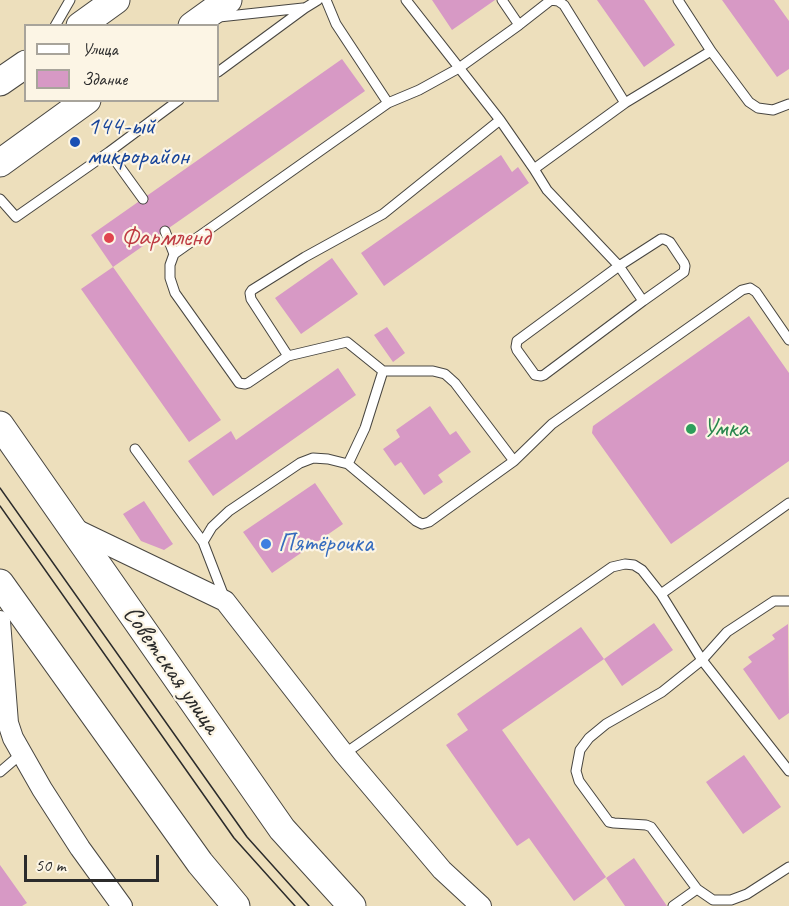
<!DOCTYPE html>
<meta charset="utf-8">
<style>
body{margin:0}
#map{position:relative;width:789px;height:906px;overflow:hidden;background:#eddfbc;font-family:Caveat,sans-serif}
canvas{display:block}
.legend{position:absolute;left:24px;top:24px;width:195px;height:78px;box-sizing:border-box;background:#fcf5e5;border:2px solid #a8a49b;margin:0;padding:8px 10px;list-style:none;font-size:18px;color:#2b2b2b}
.legend li{display:flex;align-items:center;gap:12px;height:30px}
.legend b{width:30px;border:2px solid #a8a49b}
.scale{position:absolute;left:24px;top:855px;width:135px;height:27px;box-sizing:border-box;border:3px solid #2b2b2b;border-top:0;padding-left:8px;font-size:18px;line-height:21px;white-space:nowrap;color:#2b2b2b;-webkit-text-stroke:4px #fcf5e5;paint-order:stroke}
</style>
<div id="map">
<canvas width="789" height="906"></canvas>
<ul class="legend">
<li><b style="height:8px;background:#fff"></b>Улица</li>
<li><b style="height:16px;background:#d799c5"></b>Здание</li>
</ul>
<div class="scale">50 m</div>
</div>
<script>
const c = document.querySelector('canvas').getContext('2d');
c.lineJoin = 'round';
function fillPath(path, color) {
  c.fillStyle = color;
  c.fill(path, 'evenodd');
}
function toPath(rows) {
  const path = new Path2D();
  for (const r of rows) {
    path.moveTo(r[0], r[1]);
    for (let i = 2; i < r.length; i += 2) path.lineTo(r[i], r[i + 1]);
  }
  return path;
}
function strokePath(path, color, width, dash) {
  c.strokeStyle = color;
  c.lineWidth = width;
  c.lineCap = dash ? 'butt' : 'round';
  c.setLineDash(dash || []);
  c.stroke(path);
}
function label(font, color, halo, rows, align = 'center') {
  c.font = font + ' Caveat,sans-serif';
  c.lineWidth = 4.5;
  c.setLineDash([]);
  c.textBaseline = 'middle';
  c.strokeStyle = halo;
  c.fillStyle = color;
  for (const [text, x, y, turn = 0] of rows) {
    c.save();
    c.translate(x, y);
    c.rotate((+turn || 0) * Math.PI / 180);
    c.textAlign = isNaN(turn) ? turn : align;
    if (halo) c.strokeText(text, 0, 0);
    c.fillText(text, 0, 0);
    c.restore();
  }
}
fillPath(toPath([
 [432,0,495,0,452,30],
 [597,0,644,0,675,45,644,67],
 [722,0,774,0,789,21,789,69,777,77],
 [342,59,365,91,113,267,221,420,189,442,81,289,113,267,91,235],
 [501,155,512,172,518,167,529,183,384,286,361,253],
 [332,258,358,294,301,334,275,298],
 [749,316,789,373,789,461,671,544,592,433,593,426],
 [387,327,405,353,393,362,374,335],
 [338,368,356,395,213,496,188,461,231,431,236,440],
 [430,406,450,435,456,431,471,452,438,475,443,482,424,495,401,462,395,466,383,449,400,437,396,430],
 [315,483,343,524,272,573,243,532],
 [144,501,173,544,164,550,141,541,123,514],
 [654,623,673,650,622,686,604,659],
 [788,624,789,713,779,720,743,669,752,662,748,657,775,639,772,635],
 [581,627,604,659,502,730,606,877,574,901,529,838,517,846,446,745,468,730,457,714],
 [744,755,781,807,743,834,706,782],
 [634,858,667,906,625,906,606,878],
 [0,865,27,903,22,906,0,906]
]), '#d799c5');
const lane = toPath([
 [326,0,336,24,388,103,419,90,459,68,519,25],
 [406,0,500,120,534,169,625,103,564,5,558,1,551,0,519,25,502,0],
 [678,0,711,51],
 [219,17,303,8],
 [55,26,70,0],
 [218,72,305,8,318,0],
 [625,103,711,51,749,102,758,108,773,110,789,104],
 [534,169,547,190,619,266,643,301],
 [0,199,16,217,109,152],
 [143,199,109,152,179,100],
 [165,231,174,254],
 [661,239,664,239,670,242,684,263,685,266,684,272,643,301,544,375,541,376,535,375,517,350,516,347,517,341,619,266,661,239],
 [288,356,251,299,250,293,252,290,305,257,383,214,500,120],
 [383,371,347,342,288,356,248,383,245,384,239,383,175,293,170,278,170,265,174,254,388,103],
 [135,449,203,542,225,599],
 [514,461,552,424,742,290,750,288,756,292,789,340],
 [203,542,212,527,229,511,300,463,313,458,328,459,348,464,365,428,383,371,433,371,445,374,455,383,514,461,429,522,422,524,416,521,348,464],
 [661,594,789,503],
 [344,754,612,567,625,564,634,565,642,570,661,594,702,660,727,632,774,601,789,601],
 [789,771,702,660,662,692,606,724,589,738,580,750,576,771,579,781,609,822,614,823,646,825,651,827,697,889,713,900,731,900,747,894,789,867],
 [0,772,21,754],
 [673,906,697,889]
]);
const street = toPath([
 [73,528,225,601,344,754,442,870,481,906],
 [0,621,8,723,13,738,42,789,80,848,122,906]
]);
const secondary = toPath([
 [80,26,116,0],
 [192,26,228,0],
 [0,82,26,64],
 [0,163,87,100],
 [0,425,282,829,352,906],
 [0,583,200,863,236,906]
]);
strokePath(lane, '#484641', 11);
strokePath(street, '#484641', 22);
strokePath(secondary, '#484641', 29);
strokePath(lane, '#fff', 9);
strokePath(street, '#fff', 20);
strokePath(secondary, '#fff', 27);
strokePath(toPath([
 [0,488,247,837,309,906],
 [0,506,234,838,295,906]
]), '#2b2b2b', 1.5);
for (const [x, y, r, color] of [
 [75,142,6,"#1a4fb4"],
 [109,238,6,"#e0444e"],
 [691,429,6,"#2e9e5b"],
 [266,544,6,"#3f7fe0"]
]) {
  const dot = new Path2D();
  dot.arc(x, y, r, 0, 2 * Math.PI);
  c.fillStyle = color;
  c.fill(dot);
  strokePath(dot, '#fcf5e5', 2);
}
label('26px', '#164399', '#fcf5e5', [
 ["144-ый",87,127],
 ["микрорайон",87,157]
], 'left');
label('26px', '#be3a42', '#fcf5e5', [
 ["Фармленд",121,238]
], 'left');
label('26px', '#27864d', '#fcf5e5', [
 ["Умка",703,429]
], 'left');
label('26px', '#366cbe', '#fcf5e5', [
 ["Пятёрочка",278,544]
], 'left');
label('26px', '#2b2b2b', '#fcf5e5', [
 ["Советская улица",171,670,55]
]);
</script>
